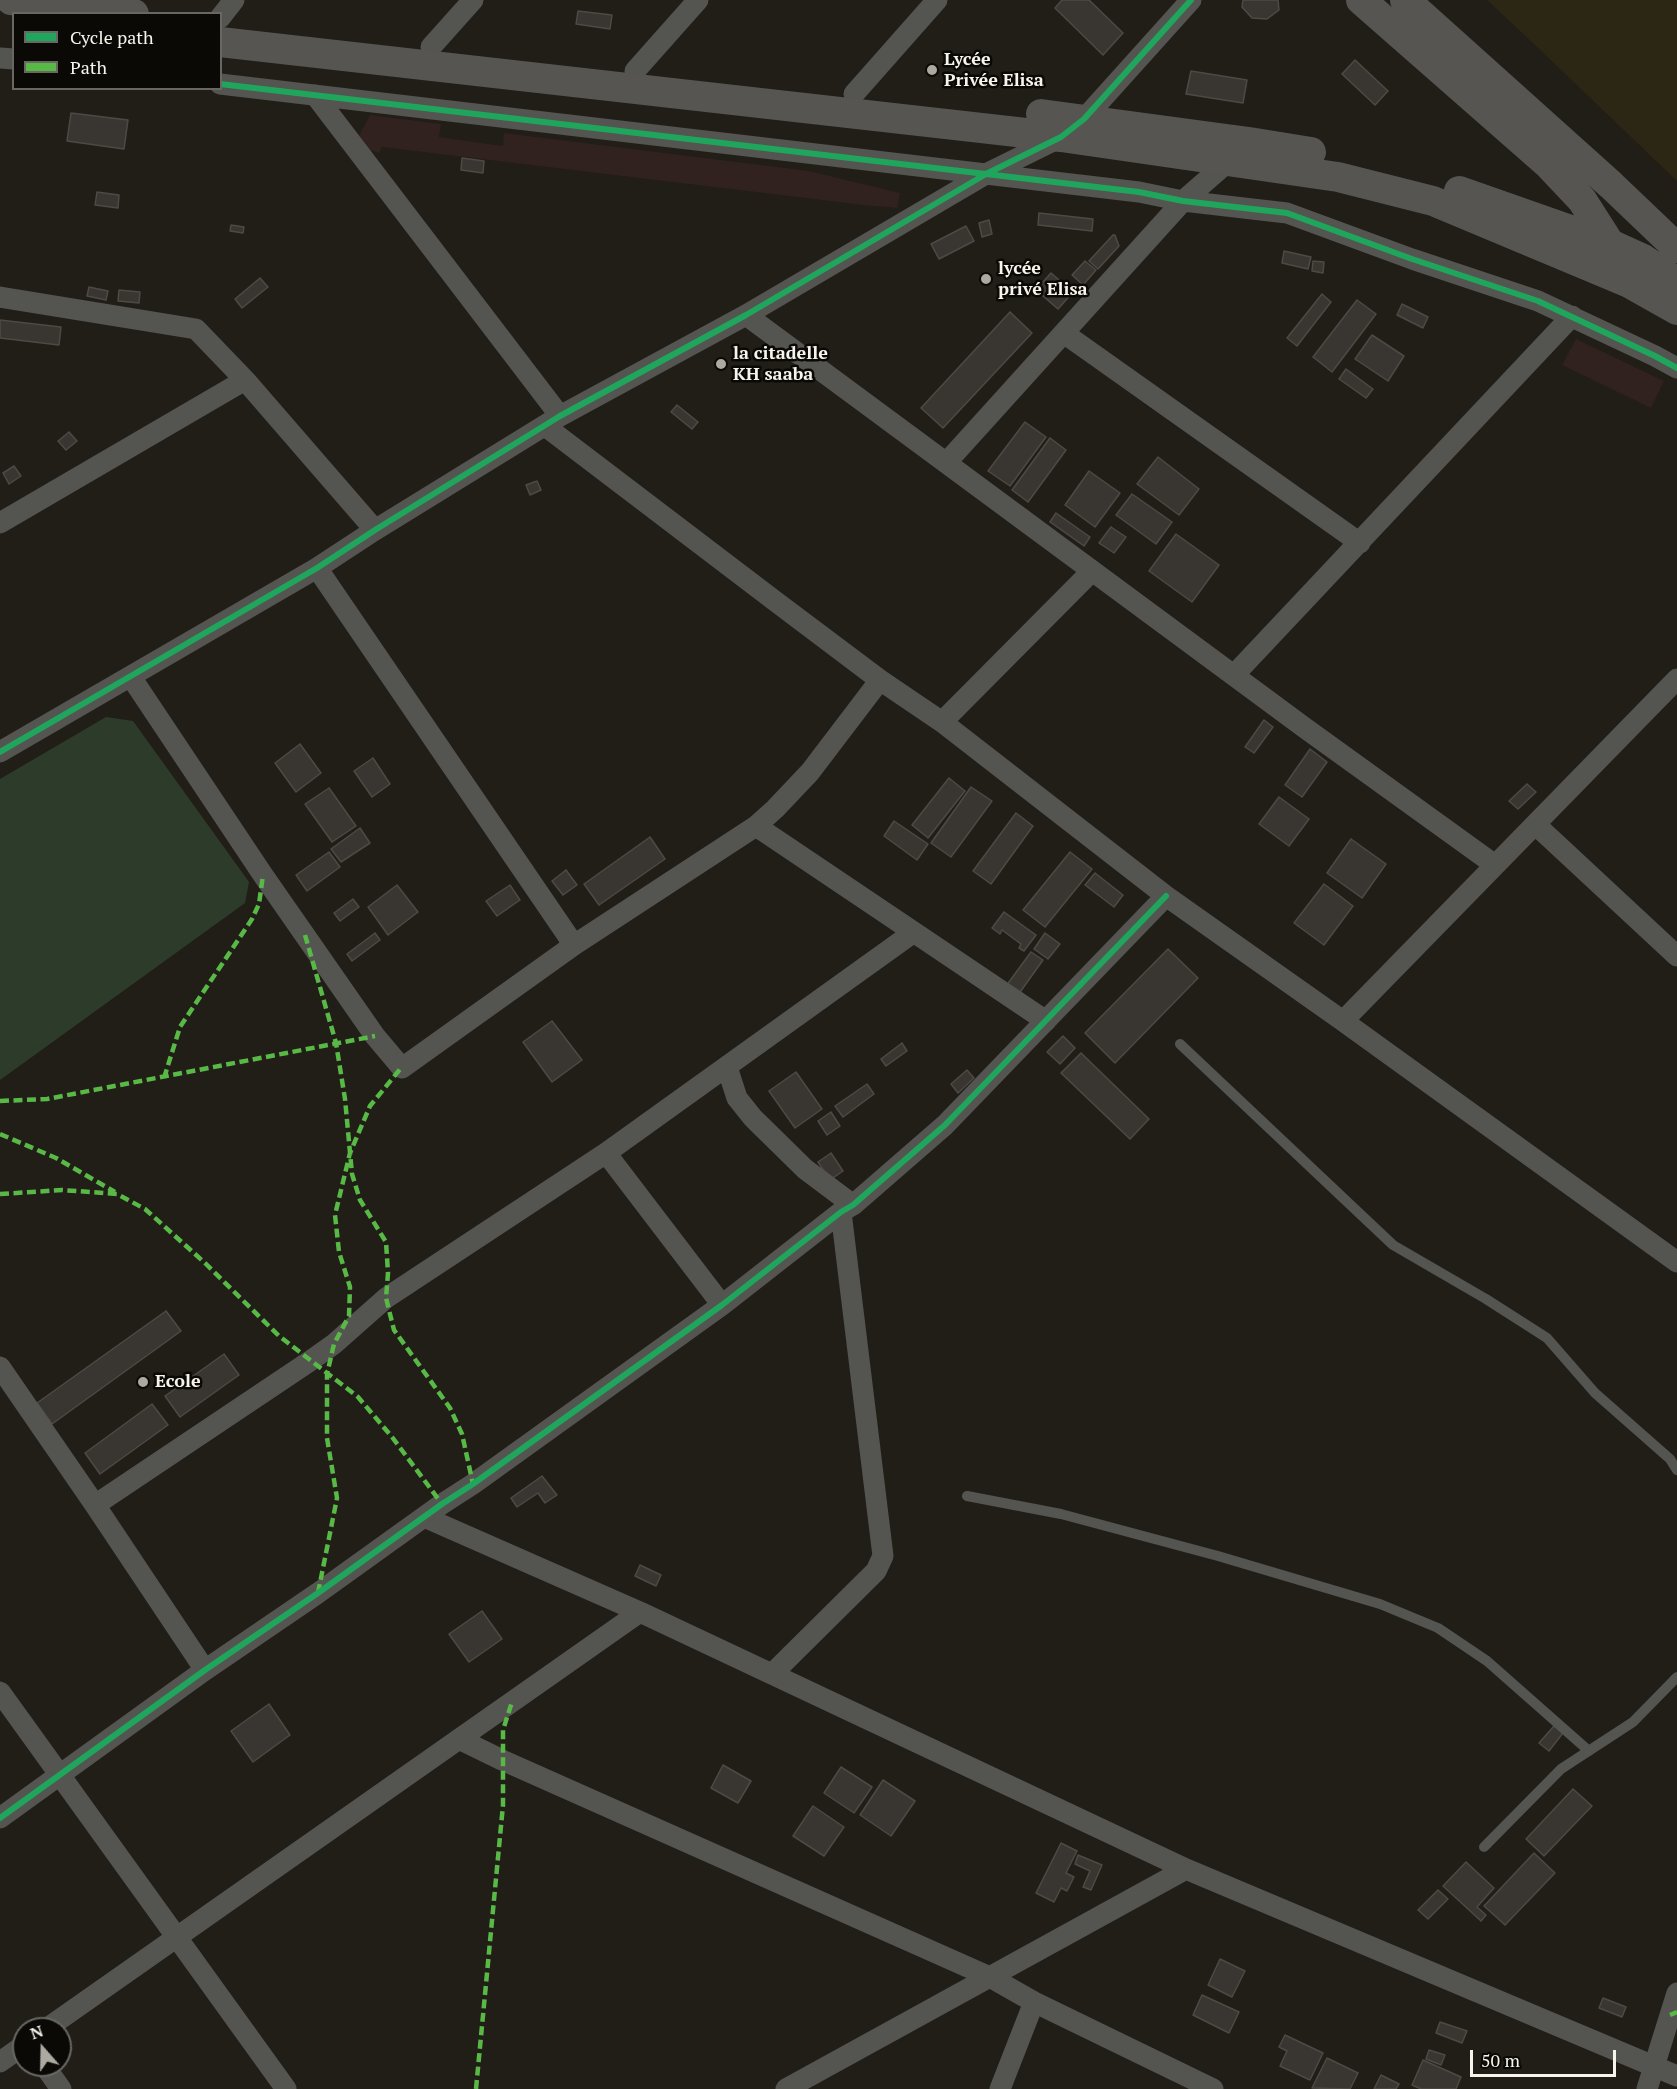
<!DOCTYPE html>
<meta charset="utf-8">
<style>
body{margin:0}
#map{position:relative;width:1677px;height:2089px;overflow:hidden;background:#201e17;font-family:"PT Serif",serif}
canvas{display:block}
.legend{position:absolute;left:12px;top:12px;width:210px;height:78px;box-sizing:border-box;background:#0b0905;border:2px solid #696761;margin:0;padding:8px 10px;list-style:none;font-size:18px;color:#f7f4ec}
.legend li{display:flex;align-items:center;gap:12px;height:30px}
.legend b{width:30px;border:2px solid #696761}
.north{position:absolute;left:12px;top:2017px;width:60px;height:60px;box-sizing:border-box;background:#0b0905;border:2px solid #696761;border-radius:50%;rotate:340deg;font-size:16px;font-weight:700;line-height:24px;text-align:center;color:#f7f4ec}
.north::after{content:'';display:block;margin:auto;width:21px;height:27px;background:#aca9a1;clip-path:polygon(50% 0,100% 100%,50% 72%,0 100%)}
.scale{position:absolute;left:1470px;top:2050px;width:146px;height:27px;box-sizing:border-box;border:3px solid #f7f4ec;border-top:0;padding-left:8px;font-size:18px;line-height:21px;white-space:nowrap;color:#f7f4ec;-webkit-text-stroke:4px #0b0905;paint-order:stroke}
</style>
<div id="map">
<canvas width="1677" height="2089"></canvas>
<ul class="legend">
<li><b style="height:8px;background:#20a55d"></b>Cycle path</li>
<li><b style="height:8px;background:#58b947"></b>Path</li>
</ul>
<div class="north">N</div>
<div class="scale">50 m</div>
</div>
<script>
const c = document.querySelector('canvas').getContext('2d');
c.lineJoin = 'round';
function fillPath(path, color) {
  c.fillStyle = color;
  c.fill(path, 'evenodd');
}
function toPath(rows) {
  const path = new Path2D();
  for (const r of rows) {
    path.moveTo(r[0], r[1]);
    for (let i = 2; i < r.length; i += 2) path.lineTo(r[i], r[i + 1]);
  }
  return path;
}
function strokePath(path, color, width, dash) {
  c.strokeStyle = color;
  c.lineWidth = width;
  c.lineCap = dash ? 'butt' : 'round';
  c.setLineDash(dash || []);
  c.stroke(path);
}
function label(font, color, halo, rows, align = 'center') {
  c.font = font + ' "PT Serif",serif';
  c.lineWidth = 5;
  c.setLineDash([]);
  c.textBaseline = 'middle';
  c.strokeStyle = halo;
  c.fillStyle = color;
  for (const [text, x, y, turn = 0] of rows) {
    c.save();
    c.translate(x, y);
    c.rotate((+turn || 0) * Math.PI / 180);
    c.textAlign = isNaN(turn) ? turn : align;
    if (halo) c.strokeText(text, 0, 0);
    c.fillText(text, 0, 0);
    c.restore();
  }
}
fillPath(toPath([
 [370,115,441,124,439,137,503,146,504,133,809,171,900,193,897,208,864,205,382,147,379,153,354,145],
 [1576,339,1664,381,1651,408,1562,365]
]), '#31211f');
fillPath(toPath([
 [1487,0,1677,0,1677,181,1536,46]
]), '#2c2615');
fillPath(toPath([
 [106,717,133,721,249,882,245,903,0,1080,0,779]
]), '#2d3c2a');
const building = toPath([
 [1062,0,1089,0,1123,33,1103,55,1055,8,1062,0],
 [1243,0,1278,0,1279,10,1267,19,1252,18,1242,7,1243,0],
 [578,11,612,15,610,29,576,24,578,11],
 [1355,60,1388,91,1375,105,1342,74,1355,60],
 [1191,71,1247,80,1243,103,1186,94,1191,71],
 [71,113,128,120,124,149,67,141,71,113],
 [462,158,484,161,483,173,461,170,462,158],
 [97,192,119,195,118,208,95,205,97,192],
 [1039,213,1093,219,1092,231,1038,225,1039,213],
 [989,220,992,234,982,237,979,223,989,220],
 [231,225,244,227,243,233,230,231,231,225],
 [966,226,974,241,939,259,931,244,966,226],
 [1113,235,1115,235,1119,246,1098,269,1089,261,1113,235],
 [1284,251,1311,257,1308,269,1282,263,1284,251],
 [1085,261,1096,270,1083,285,1072,275,1085,261],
 [1313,261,1324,262,1323,273,1312,271,1313,261],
 [1051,273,1073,292,1058,309,1036,290,1051,273],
 [260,278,268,287,242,308,235,299,260,278],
 [89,287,108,291,106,300,87,296,89,287],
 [119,290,140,292,139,303,118,301,119,290],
 [1322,294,1331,302,1297,346,1287,338,1322,294],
 [1357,300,1376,314,1332,372,1313,357,1357,300],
 [1402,304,1428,317,1423,328,1397,315,1402,304],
 [1010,312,1032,333,943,428,921,408,1010,312],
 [0,320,61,327,59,345,0,338,0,320],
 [1372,335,1404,356,1388,381,1355,359,1372,335],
 [1346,369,1373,389,1366,398,1339,379,1346,369],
 [677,405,698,422,692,429,671,412,677,405],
 [1025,422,1046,437,1010,486,988,471,1025,422],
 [69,432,77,441,66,450,58,441,69,432],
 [1050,438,1066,450,1028,502,1012,490,1050,438],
 [1158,457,1199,489,1179,515,1137,484,1158,457],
 [14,466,21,476,9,484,3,473,14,466],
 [1089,471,1120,493,1095,527,1065,505,1089,471],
 [537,481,541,490,530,495,526,485,537,481],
 [1132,494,1172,522,1156,544,1116,515,1132,494],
 [1056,513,1090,537,1084,546,1050,522,1056,513],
 [1111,527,1126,537,1114,553,1099,543,1111,527],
 [1176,534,1219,565,1192,602,1149,571,1176,534],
 [1264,720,1273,727,1254,753,1245,747,1264,720],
 [300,744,321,773,296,792,275,763,300,744],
 [1310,749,1327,762,1302,797,1285,785,1310,749],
 [373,758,390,784,372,797,354,771,373,758],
 [949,778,965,791,928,838,912,825,949,778],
 [1527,784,1536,792,1518,809,1509,801,1527,784],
 [971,787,992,801,951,857,931,843,971,787],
 [329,788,356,826,332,842,305,804,329,788],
 [1279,797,1309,819,1289,846,1259,824,1279,797],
 [1016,813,1033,826,991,884,973,871,1016,813],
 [894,821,928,844,917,860,884,836,894,821],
 [360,828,370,843,341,862,331,849,360,828],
 [650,837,665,859,599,905,584,884,650,837],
 [1351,839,1386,864,1362,898,1327,873,1351,839],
 [329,852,340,867,307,891,296,875,329,852],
 [1070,852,1092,869,1045,927,1023,910,1070,852],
 [566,870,577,885,563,895,552,881,566,870],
 [1095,873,1123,895,1114,907,1085,885,1095,873],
 [1324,884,1353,906,1324,945,1294,923,1324,884],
 [397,885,418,912,388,935,368,907,397,885],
 [510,885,520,900,497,916,486,901,510,885],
 [353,899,359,907,340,921,334,913,353,899],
 [1004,912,1036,935,1024,951,1019,948,1021,944,1002,930,1000,934,992,928,1004,912],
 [375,933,380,940,352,961,347,954,375,933],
 [1045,933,1060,944,1048,959,1034,949,1045,933],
 [1168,949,1198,978,1115,1063,1085,1033,1168,949],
 [1031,952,1043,960,1018,995,1006,986,1031,952],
 [552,1021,582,1060,552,1082,523,1042,552,1021],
 [1063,1036,1075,1048,1060,1064,1047,1052,1063,1036],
 [902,1043,907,1051,886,1066,881,1059,902,1043],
 [1081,1053,1149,1119,1130,1139,1061,1073,1081,1053],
 [967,1070,974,1078,958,1093,951,1084,967,1070],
 [796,1072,822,1109,795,1128,769,1091,796,1072],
 [867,1084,874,1094,843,1117,835,1106,867,1084],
 [831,1112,840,1126,827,1135,818,1121,831,1112],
 [831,1153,843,1171,830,1180,818,1162,831,1153],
 [166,1311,181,1331,52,1424,37,1403,166,1311],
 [224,1354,239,1375,180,1417,165,1396,224,1354],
 [152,1404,168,1425,100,1474,85,1453,152,1404],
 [542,1476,557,1495,545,1503,538,1493,517,1507,511,1498,542,1476],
 [640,1565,661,1575,656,1586,635,1576,640,1565],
 [482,1611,502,1639,469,1662,449,1634,482,1611],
 [269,1704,290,1735,253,1762,231,1731,269,1704],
 [1554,1726,1563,1733,1549,1751,1539,1743,1554,1726],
 [723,1765,751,1781,738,1803,711,1788,723,1765],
 [841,1767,872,1787,854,1813,824,1793,841,1767],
 [883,1780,915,1801,891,1836,860,1815,883,1780],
 [1573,1789,1592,1806,1544,1856,1526,1839,1573,1789],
 [813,1806,844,1827,824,1856,793,1836,813,1806],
 [1061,1843,1077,1851,1066,1873,1074,1877,1067,1891,1061,1888,1054,1902,1036,1893,1061,1843],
 [1534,1853,1555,1873,1505,1925,1484,1906,1534,1853],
 [1078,1855,1102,1865,1091,1890,1083,1887,1090,1871,1075,1864,1078,1855],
 [1466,1862,1494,1888,1477,1907,1486,1915,1481,1921,1443,1886,1466,1862],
 [1438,1890,1448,1899,1428,1919,1418,1910,1438,1890],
 [1220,1959,1245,1971,1232,1997,1208,1985,1220,1959],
 [1202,1995,1239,2012,1229,2033,1193,2015,1202,1995],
 [1603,1998,1626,2007,1622,2017,1599,2008,1603,1998],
 [1440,2022,1467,2031,1462,2043,1436,2033,1440,2022],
 [1285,2035,1323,2053,1310,2080,1280,2066,1287,2051,1279,2047,1285,2035],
 [1429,2050,1445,2055,1441,2065,1426,2059,1429,2050],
 [1327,2058,1358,2073,1350,2089,1312,2088,1327,2058],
 [1423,2060,1461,2077,1456,2089,1421,2089,1412,2085,1423,2060],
 [1381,2075,1399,2084,1396,2089,1374,2089,1381,2075]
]);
fillPath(building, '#393631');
strokePath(building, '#4d4a45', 1.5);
strokePath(toPath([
 [1180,1044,1393,1245,1486,1299,1547,1338,1595,1393,1670,1459,1677,1470],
 [967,1496,1061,1514,1218,1556,1380,1604,1438,1628,1487,1661,1589,1751],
 [1484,1847,1561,1769,1633,1722,1677,1677]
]), '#545451', 10);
strokePath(toPath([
 [220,18,234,0],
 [431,47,473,0],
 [0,58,14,59],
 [635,71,698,0],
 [220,84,1139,192,1183,201,1287,213,1412,259,1538,301,1655,356,1677,368],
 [854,94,937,0],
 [315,95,560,416],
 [0,297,196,329,245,380,375,530],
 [746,315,1305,728,1495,865],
 [1065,334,1360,543],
 [545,426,775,601,880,680,942,722,1166,896,1343,1021,1677,1262],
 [946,463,1183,201,1230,160],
 [0,523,245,380],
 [317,568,574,945],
 [1234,675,1572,316],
 [131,677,263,875,375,1036,402,1068,574,945,756,826,775,809,810,772,880,680],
 [942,722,1092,571],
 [0,752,317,568,375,530,560,416,746,315,986,174,1061,137,1084,119,1191,0],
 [1536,825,1677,956],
 [756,826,1046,1021],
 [1343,1021,1677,679],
 [727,1067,737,1098,753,1118,805,1169,853,1205],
 [606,1153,722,1305],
 [0,1367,95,1505,205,1670],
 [95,1505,310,1361,334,1344,386,1298,606,1153,914,932],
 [424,1517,640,1612,1186,1869,1677,2076],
 [772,1674,876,1571,883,1556,841,1212],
 [0,1692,286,2089],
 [459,1739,502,1760,990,1977,1034,2002,1213,2089],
 [0,1818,205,1670,318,1593,442,1504,473,1484,722,1305,841,1212,853,1205,945,1125,1166,896],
 [46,2029,640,1612],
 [0,2062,24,2045],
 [44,2065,61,2089],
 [786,2089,1186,1869],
 [1000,2089,1034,2002],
 [1647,2089,1677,1993]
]), '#545451', 21);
strokePath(toPath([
 [11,0,134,14],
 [1361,0,1548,164,1582,200,1610,244,1609,250],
 [1405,0,1611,185,1677,248],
 [220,42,1061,137,1338,177,1433,201,1629,283,1677,310],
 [1041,114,1249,142,1311,152],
 [1459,191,1610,244,1643,259,1677,282]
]), '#565552', 30);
strokePath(toPath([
 [305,935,336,1043,345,1099,352,1174,360,1200,386,1242,388,1273,386,1298,394,1330,450,1408,462,1434,473,1484],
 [164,1078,180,1027,252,919,259,904,263,875],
 [0,1101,47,1099,375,1036],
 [0,1134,56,1158,115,1192],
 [0,1194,62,1190,117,1194,145,1209,205,1263,279,1336,358,1397,392,1437,442,1504],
 [318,1593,337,1498,327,1438,327,1374,334,1344,349,1316,350,1287,339,1252,335,1215,350,1153,370,1106,401,1068],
 [1670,2015,1677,2012],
 [476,2089,503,1805,503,1730,512,1702]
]), '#58b947', 4.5, [9, 4.5]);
strokePath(toPath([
 [220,84,1139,192,1183,201,1287,213,1412,259,1538,301,1655,356,1677,368],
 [0,752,317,568,375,530,560,416,746,315,986,174,1061,137,1084,119,1191,0],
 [0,1818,205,1670,318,1593,442,1504,473,1484,722,1305,841,1212,853,1205,945,1125,1166,896]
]), '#20a55d', 6);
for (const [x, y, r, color] of [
 [932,70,6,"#aca9a1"],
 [986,279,6,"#aca9a1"],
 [721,364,6,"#aca9a1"],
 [143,1382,6,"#aca9a1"]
]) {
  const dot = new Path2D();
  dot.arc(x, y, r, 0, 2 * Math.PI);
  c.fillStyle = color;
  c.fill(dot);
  strokePath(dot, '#0b0905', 2);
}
label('bold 18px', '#f7f4ec', '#0b0905', [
 ["Lycée",944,60],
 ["Privée Elisa",944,81],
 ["lycée",998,269],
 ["privé Elisa",998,290],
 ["la citadelle",733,354],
 ["KH saaba",733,375],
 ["Ecole",155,1382]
], 'left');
</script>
